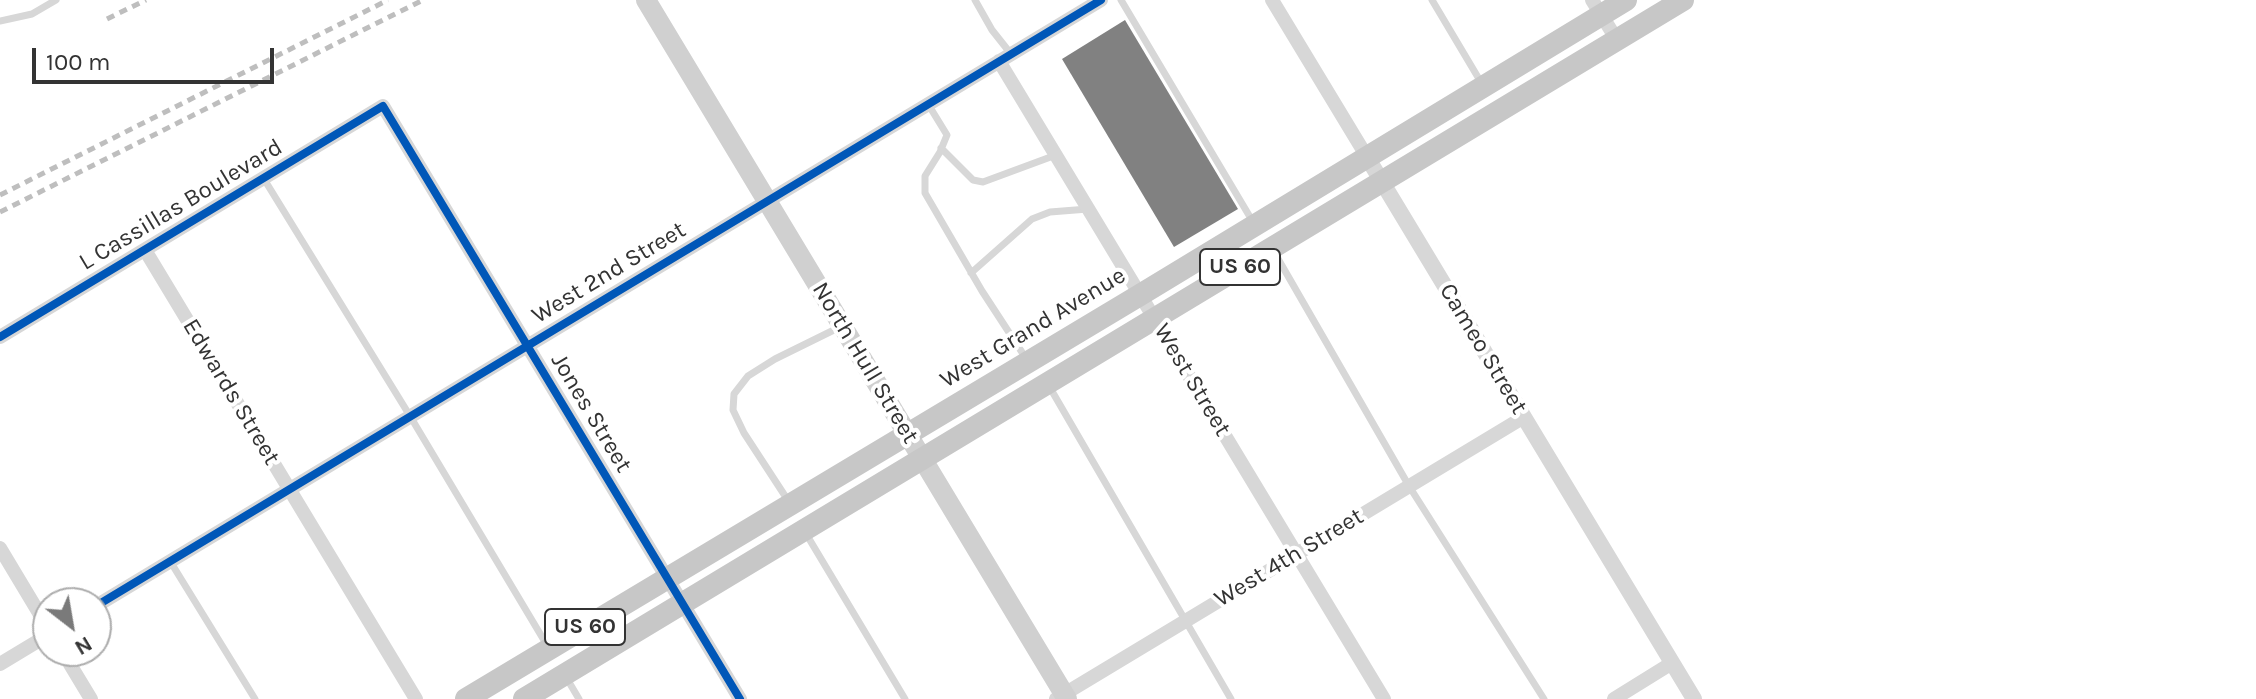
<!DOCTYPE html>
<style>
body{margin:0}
#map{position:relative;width:2256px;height:699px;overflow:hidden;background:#fff;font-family:Karla,sans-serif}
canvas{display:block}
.north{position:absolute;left:32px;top:587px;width:80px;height:80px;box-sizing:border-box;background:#fff;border:2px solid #adadad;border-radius:50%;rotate:149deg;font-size:22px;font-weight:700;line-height:32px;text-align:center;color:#333}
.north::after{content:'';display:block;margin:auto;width:28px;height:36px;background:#7a7a7a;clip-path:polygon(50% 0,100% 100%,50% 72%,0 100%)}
.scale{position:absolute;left:32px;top:48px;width:242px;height:36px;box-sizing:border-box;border:4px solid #333;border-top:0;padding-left:10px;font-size:24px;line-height:28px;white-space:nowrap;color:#333;-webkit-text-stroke:6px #fff;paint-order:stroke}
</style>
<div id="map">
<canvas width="2256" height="699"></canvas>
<div class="north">N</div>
<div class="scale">100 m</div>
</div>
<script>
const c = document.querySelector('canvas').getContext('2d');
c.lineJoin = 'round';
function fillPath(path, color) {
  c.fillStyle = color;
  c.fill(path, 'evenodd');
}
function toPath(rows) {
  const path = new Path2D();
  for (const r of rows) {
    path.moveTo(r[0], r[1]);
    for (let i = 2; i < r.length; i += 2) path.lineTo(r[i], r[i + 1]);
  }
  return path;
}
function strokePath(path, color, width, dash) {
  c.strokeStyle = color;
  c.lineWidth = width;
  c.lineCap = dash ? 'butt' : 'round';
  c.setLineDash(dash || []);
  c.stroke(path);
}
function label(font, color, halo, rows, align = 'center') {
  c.font = font + ' Karla,sans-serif';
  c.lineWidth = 8;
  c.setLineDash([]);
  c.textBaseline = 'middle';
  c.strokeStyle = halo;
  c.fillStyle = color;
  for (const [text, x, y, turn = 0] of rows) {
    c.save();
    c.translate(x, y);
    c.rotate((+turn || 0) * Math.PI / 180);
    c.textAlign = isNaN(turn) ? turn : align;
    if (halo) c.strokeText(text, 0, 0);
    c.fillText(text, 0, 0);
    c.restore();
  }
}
fillPath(toPath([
 [1125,20,1238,209,1174,247,1062,59]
]), '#818181');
strokePath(toPath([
 [975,0,992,30,1011,54],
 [1121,0,1253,222],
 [1432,0,1482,84],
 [0,21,32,14,56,0],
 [928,104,947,135,940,152,925,176,925,193,982,291,1027,360],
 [941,148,973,180,983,182,1056,155],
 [264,179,410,416,548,647],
 [1273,250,1409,486,1544,699],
 [971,273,1032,219,1050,212,1088,209],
 [1049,386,1231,699],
 [789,502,744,433,733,410,734,394,748,376,775,359,840,327],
 [805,532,905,699],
 [170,561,255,699],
 [566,677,579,699]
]), '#d7d7d7', 7);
strokePath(toPath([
 [1272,0,1367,157],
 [1592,0,1617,40],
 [999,61,1384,699],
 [145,250,416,699],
 [0,337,383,106,740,699],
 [0,548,48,628],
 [96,606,1101,0],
 [62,651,91,699],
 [0,664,48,635],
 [1056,699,1524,417],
 [1614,699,1672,663]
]), '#d7d7d7', 14);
strokePath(toPath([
 [1367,157,1694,699]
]), '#d7d7d7', 16);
strokePath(toPath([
 [646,0,1067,699]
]), '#d0d0d0', 20);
strokePath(toPath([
 [466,699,1140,295,1626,0],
 [524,699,1683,0]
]), '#c7c7c7', 22);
strokePath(toPath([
 [107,19,146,0],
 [0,195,388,0],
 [0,212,423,0]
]), '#bebebe', 5, [8, 6]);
strokePath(toPath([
 [0,337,383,106,740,699],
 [96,606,1101,0]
]), '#0057b8', 8);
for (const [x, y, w] of [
 [1240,267,80],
 [585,627,80]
]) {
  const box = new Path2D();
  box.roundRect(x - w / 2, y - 18, w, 36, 6);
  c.fillStyle = '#fff';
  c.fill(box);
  strokePath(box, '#333', 2);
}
label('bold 22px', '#333', null, [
 ["US 60",1240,267],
 ["US 60",585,627]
]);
label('24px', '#333', '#fff', [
 ["L Cassillas Boulevard",181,205,-31],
 ["West 2nd Street",609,273,-31],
 ["West Grand Avenue",1033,328,-31],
 ["Cameo Street",1483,349,59],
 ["North Hull Street",865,363,59],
 ["West Street",1192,380,59],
 ["Edwards Street",231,392,59],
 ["Jones Street",591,413,59],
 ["West 4th Street",1289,558,-31]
]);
</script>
